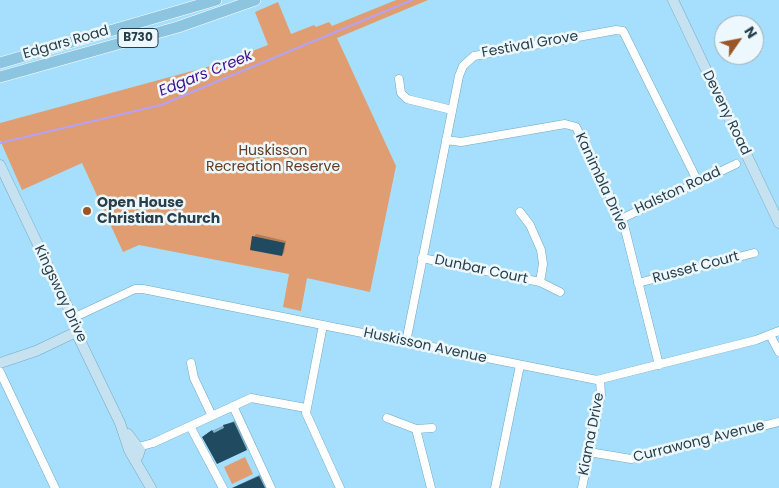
<!DOCTYPE html>
<style>
body{margin:0}
#map{position:relative;width:779px;height:488px;overflow:hidden;background:#a6defd;font-family:Poppins,sans-serif}
canvas{display:block}
.north{position:absolute;left:714px;top:15px;width:50px;height:50px;box-sizing:border-box;background:#edf8fe;border:1px solid #9eaeb6;border-radius:50%;rotate:57deg;font-size:14px;font-weight:700;line-height:20px;text-align:center;color:#283e4b}
.north::after{content:'';display:block;margin:auto;width:18px;height:22px;background:#9a5626;clip-path:polygon(50% 0,100% 100%,50% 72%,0 100%)}
</style>
<div id="map">
<canvas width="779" height="488"></canvas>
<div class="north">N</div>
</div>
<script>
const c = document.querySelector('canvas').getContext('2d');
c.lineJoin = 'round';
function fillPath(path, color) {
  c.fillStyle = color;
  c.fill(path, 'evenodd');
}
function toPath(rows) {
  const path = new Path2D();
  for (const r of rows) {
    path.moveTo(r[0], r[1]);
    for (let i = 2; i < r.length; i += 2) path.lineTo(r[i], r[i + 1]);
  }
  return path;
}
function strokePath(path, color, width, dash) {
  c.strokeStyle = color;
  c.lineWidth = width;
  c.lineCap = dash ? 'butt' : 'round';
  c.setLineDash(dash || []);
  c.stroke(path);
}
function label(font, color, halo, rows, align = 'center') {
  c.font = font + ' Poppins,sans-serif';
  c.lineWidth = 5;
  c.setLineDash([]);
  c.textBaseline = 'middle';
  c.strokeStyle = halo;
  c.fillStyle = color;
  for (const [text, x, y, turn = 0] of rows) {
    c.save();
    c.translate(x, y);
    c.rotate((+turn || 0) * Math.PI / 180);
    c.textAlign = isNaN(turn) ? turn : align;
    if (halo) c.strokeText(text, 0, 0);
    c.fillText(text, 0, 0);
    c.restore();
  }
}
fillPath(toPath([
 [396,0,428,0,337,38,396,166,370,292,307,278,301,311,283,307,289,274,139,245,123,252,82,163,22,190,0,140,0,123,218,64,268,45,255,12,278,2,291,34,314,25,316,27,329,22,332,26],
 [245,457,253,474,232,484,224,467]
]), '#e09d71');
fillPath(toPath([
 [256,234,286,241,284,253,282,255,254,237],
 [238,419,250,445,246,449,207,433],
 [263,473,270,488,234,488,238,485]
]), '#0003');
strokePath(toPath([
 [0,143,161,105,412,0]
]), '#b4a2f6', 2);
fillPath(toPath([
 [252,236,285,243,282,256,250,250],
 [234,422,247,450,217,464,202,437,212,430,214,433,224,428,223,425],
 [259,476,265,488,232,488]
]), '#1f4a60');
const street = toPath([
 [399,79,401,93,407,99,452,110],
 [446,140,461,142,565,124,576,127,624,225,659,365],
 [520,212,530,225,541,250,543,264,540,282],
 [621,219,736,164],
 [422,258,540,282,560,292],
 [638,283,754,253],
 [73,318,135,289,143,289,597,380,756,340,779,331],
 [323,325,306,413,340,488],
 [770,335,779,352],
 [406,342,459,76,463,66,474,56,616,30,623,31,698,182],
 [191,363,194,378,212,416],
 [0,372,55,488],
 [233,406,271,488],
 [387,418,416,429,431,488],
 [190,426,223,488],
 [416,429,432,428],
 [138,447,153,443,251,398,306,408],
 [589,452,631,459,779,422],
 [495,488,520,365],
 [582,488,601,395,600,380]
]);
const secondary = toPath([
 [673,0,779,223],
 [0,165,73,318,76,332,120,423,129,450],
 [0,363,36,351,76,332],
 [128,434,140,450,138,456,133,457,129,450,137,446],
 [133,457,151,488]
]);
const primary = toPath([
 [0,63,216,0],
 [0,77,178,27,255,0]
]);
strokePath(street, '#73a9c7', 9);
strokePath(secondary, '#73a9c7', 11);
strokePath(primary, '#fff', 12);
strokePath(street, '#fff', 8);
strokePath(secondary, '#c6e2f0', 10);
strokePath(primary, '#8dc5e1', 11);
for (const [x, y, r, color] of [
 [87,211,5,"#9a5626"]
]) {
  const dot = new Path2D();
  dot.arc(x, y, r, 0, 2 * Math.PI);
  c.fillStyle = color;
  c.fill(dot);
  strokePath(dot, '#edf8fe', 2);
}
for (const [x, y, w] of [
 [138,38,40]
]) {
  const box = new Path2D();
  box.roundRect(x - w / 2, y - 9.5, w, 19, 4);
  c.fillStyle = '#edf8fe';
  c.fill(box);
  strokePath(box, '#283e4b', 1);
}
label('bold 12px', '#283e4b', null, [
 ["B730",138,38]
]);
label('14px', '#283e4b', '#edf8fe', [
 ["Edgars Road",66,43,-16],
 ["Festival Grove",530,45,-10],
 ["Deveny Road",726,113,64],
 ["Kanimbla Drive",601,182,65],
 ["Halston Road",678,191,-25],
 ["Russet Court",696,268,-15],
 ["Dunbar Court",481,270,12],
 ["Kingsway Drive",60,294,65],
 ["Huskisson Avenue",425,346,12],
 ["Kiama Drive",592,434,-79],
 ["Currawong Avenue",699,442,-14]
]);
label('14px', '#653b1f', '#edf8fe', [
 ["Huskisson",273,151],
 ["Recreation Reserve",273,167]
]);
label('bold 14px', '#283e4b', '#edf8fe', [
 ["Open House",97,203],
 ["Christian Church",97,219]
], 'left');
label('italic 15px', '#45108d', '#edf8fe', [
 ["Edgars Creek",206,74,-22]
]);
</script>
